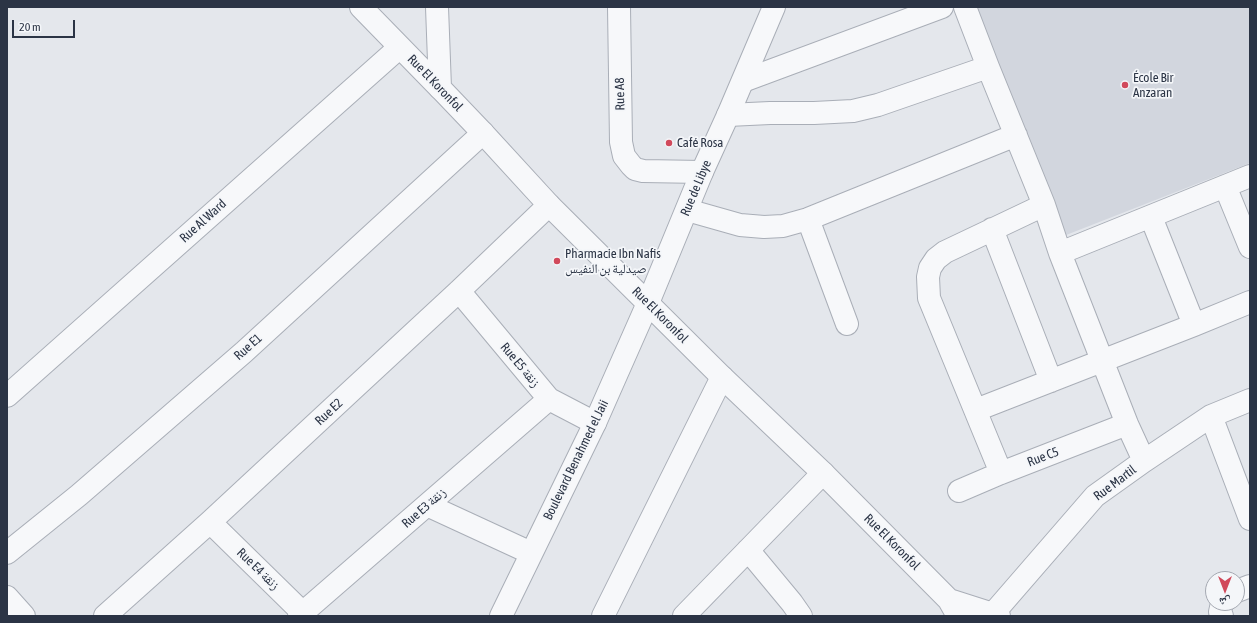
<!DOCTYPE html>
<meta charset="utf-8">
<style>
body{margin:0}
#map{position:relative;width:1257px;height:623px;overflow:hidden;background:#e4e7ec;font-family:"Asap Condensed","Noto Naskh Arabic",sans-serif}
canvas{display:block}
.frame{position:absolute;inset:0;border:8px solid #2b3445;pointer-events:none}
.north{position:absolute;left:1205px;top:571px;width:40px;height:40px;box-sizing:border-box;background:#f4f6f9;border:1px solid #a4a8b1;border-radius:50%;rotate:180deg;font-size:11px;font-weight:700;line-height:16px;text-align:center;color:#2b3445}
.north::after{content:'';display:block;margin:auto;width:14px;height:18px;background:#d1495b;clip-path:polygon(50% 0,100% 100%,50% 72%,0 100%)}
.scale{position:absolute;left:12px;top:20px;width:63px;height:18px;box-sizing:border-box;border:2px solid #2b3445;border-top:0;padding-left:5px;font-size:12px;line-height:14px;white-space:nowrap;color:#2b3445;-webkit-text-stroke:3px #f4f6f9;paint-order:stroke}
</style>
<div id="map">
<canvas width="1257" height="623"></canvas>
<div class="frame"></div>
<div class="north">ش</div>
<div class="scale">20 m</div>
</div>
<script>
const c = document.querySelector('canvas').getContext('2d');
c.lineJoin = 'round';
function fillPath(path, color) {
  c.fillStyle = color;
  c.fill(path, 'evenodd');
}
function toPath(rows) {
  const path = new Path2D();
  for (const r of rows) {
    path.moveTo(r[0], r[1]);
    for (let i = 2; i < r.length; i += 2) path.lineTo(r[i], r[i + 1]);
  }
  return path;
}
function strokePath(path, color, width, dash) {
  c.strokeStyle = color;
  c.lineWidth = width;
  c.lineCap = dash ? 'butt' : 'round';
  c.setLineDash(dash || []);
  c.stroke(path);
}
function label(font, color, halo, rows, align = 'center') {
  c.font = font + ' "Asap Condensed","Noto Naskh Arabic",sans-serif';
  c.lineWidth = 3.5;
  c.setLineDash([]);
  c.textBaseline = 'middle';
  c.strokeStyle = halo;
  c.fillStyle = color;
  for (const [text, x, y, turn = 0] of rows) {
    c.save();
    c.translate(x, y);
    c.rotate((+turn || 0) * Math.PI / 180);
    c.textAlign = isNaN(turn) ? turn : align;
    if (halo) c.strokeText(text, 0, 0);
    c.fillText(text, 0, 0);
    c.restore();
  }
}
fillPath(toPath([
 [969,7,1250,7,1250,163,1061,237]
]), '#d2d6de');
const minor = toPath([
 [361,7,440,88],
 [619,7,621,142,624,156,631,165,635,169,643,171,702,172],
 [965,7,988,67,1044,205,1060,253,1127,424,1144,461],
 [743,81,942,7],
 [728,115,770,113,814,113,853,111,878,105,988,67],
 [1225,186,1250,247],
 [687,210,740,225,764,227,783,226,808,219,1016,135],
 [1151,217,1194,325],
 [808,219,847,324],
 [992,229,1051,381],
 [1060,253,1250,176],
 [459,291,549,399,595,423],
 [7,396,400,47],
 [976,410,1194,325,1250,302],
 [1211,416,1250,519],
 [1001,473,929,298,928,277,930,268,936,259,945,252,1044,205],
 [959,491,1001,473,1127,424],
 [427,505,531,553],
 [210,522,306,616],
 [748,550,792,603,801,616],
 [7,553,79,495,244,352,483,133],
 [1237,591,1250,586],
 [7,597,24,616],
 [105,616,210,522,351,391,459,291,549,205],
 [299,616,549,399],
 [603,616,722,377],
 [684,616,823,473],
 [991,616,1095,496,1144,461,1211,416,1250,400],
 [1222,616,1220,612,1222,603]
]);
const tertiary = toPath([
 [437,7,440,88,483,133,549,205,722,377,823,473,949,600,958,616],
 [949,600,999,616],
 [501,616,595,423,648,303,702,172,728,115,774,7]
]);
strokePath(minor, '#a9aeb7', 24);
strokePath(tertiary, '#a9aeb7', 24);
strokePath(minor, '#f7f8fa', 22);
strokePath(tertiary, '#f7f8fa', 22);
for (const [x, y, r, color] of [
 [1125,85,4,"#d1495b"],
 [669,143,4,"#d1495b"],
 [557,261,4,"#d1495b"]
]) {
  const dot = new Path2D();
  dot.arc(x, y, r, 0, 2 * Math.PI);
  c.fillStyle = color;
  c.fill(dot);
  strokePath(dot, '#f4f6f9', 1.5);
}
label('13px', '#2b3445', '#f4f6f9', [
 ["École Bir",1133,78],
 ["Anzaran",1133,93],
 ["Café Rosa",677,143],
 ["Pharmacie Ibn Nafis",565,254],
 ["صيدلية بن النفيس",565,269]
], 'left');
label('13px', '#2b3445', '#f4f6f9', [
 ["Rue El Koronfol",435,83,46],
 ["Rue A8",620,94,-91],
 ["Rue de Libye",696,188,-67],
 ["Rue Al Ward",203,221,-42],
 ["Rue El Koronfol",660,315,45],
 ["Rue E1",248,347,-42],
 ["Rue E5 زنقة",520,365,50],
 ["Rue E2",329,412,-43],
 ["Rue C5",1043,457,-21],
 ["Boulevard Benahmed el Jaii",576,460,-64],
 ["Rue Martil",1115,483,-37],
 ["Rue E3 زنقة",424,508,-41],
 ["Rue El Koronfol",892,542,45],
 ["Rue E4 زنقة",258,569,44]
]);
</script>
